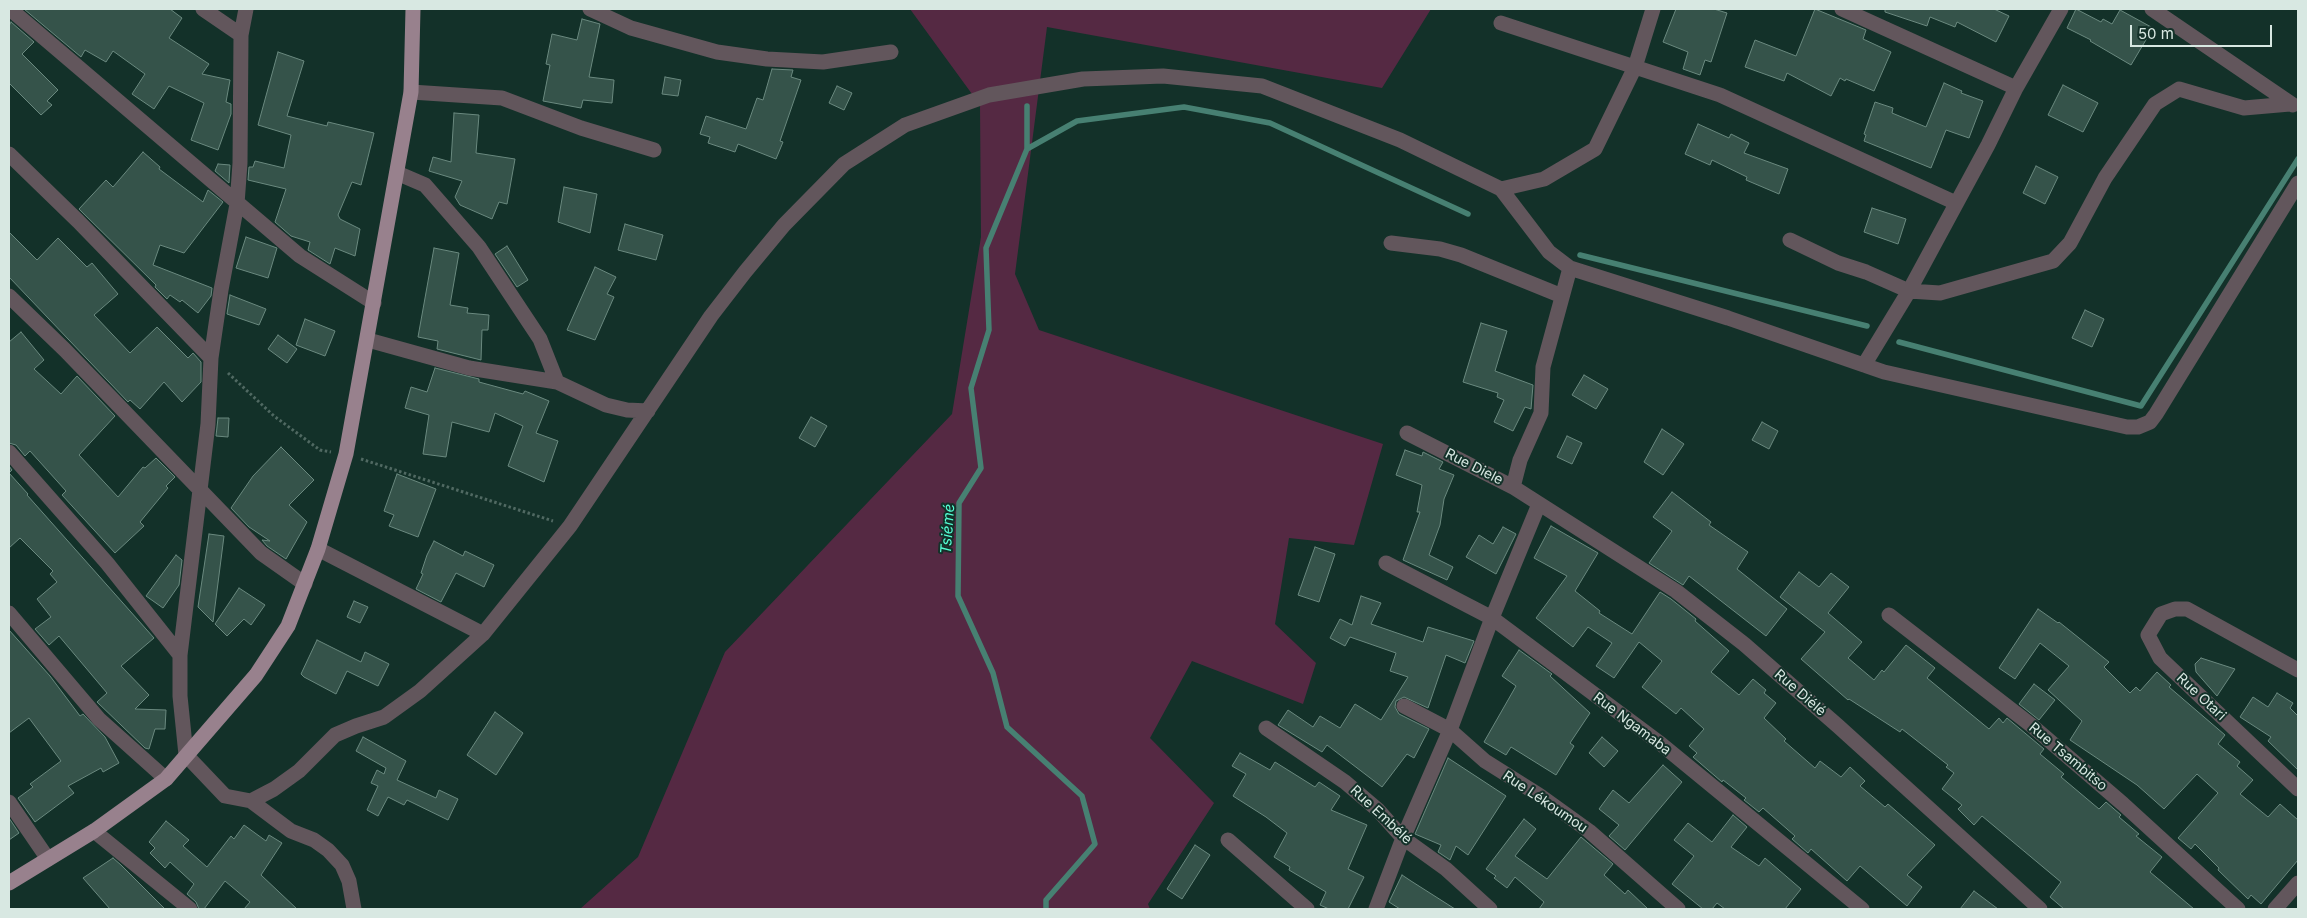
<!DOCTYPE html>
<meta charset="utf-8">
<style>
body{margin:0}
#map{position:relative;width:2307px;height:918px;overflow:hidden;background:#133129;font-family:Inter,sans-serif}
canvas{display:block}
.frame{position:absolute;inset:0;border:10px solid #d8e8e2;pointer-events:none}
.scale{position:absolute;left:2130px;top:25px;width:142px;height:22px;box-sizing:border-box;border:2px solid #d8e8e2;border-top:0;padding-left:6px;font-size:15px;line-height:18px;white-space:nowrap;color:#d8e8e2;-webkit-text-stroke:4px #133129;paint-order:stroke}
</style>
<div id="map">
<canvas width="2307" height="918"></canvas>
<div class="frame"></div>
<div class="scale">50 m</div>
</div>
<script>
const c = document.querySelector('canvas').getContext('2d');
c.lineJoin = 'round';
function fillPath(path, color) {
  c.fillStyle = color;
  c.fill(path, 'evenodd');
}
function toPath(rows) {
  const path = new Path2D();
  for (const r of rows) {
    path.moveTo(r[0], r[1]);
    for (let i = 2; i < r.length; i += 2) path.lineTo(r[i], r[i + 1]);
  }
  return path;
}
function strokePath(path, color, width, dash) {
  c.strokeStyle = color;
  c.lineWidth = width;
  c.lineCap = dash ? 'butt' : 'round';
  c.setLineDash(dash || []);
  c.stroke(path);
}
function label(font, color, halo, rows, align = 'center') {
  c.font = font + ' Inter,sans-serif';
  c.lineWidth = 4;
  c.setLineDash([]);
  c.textBaseline = 'middle';
  c.strokeStyle = halo;
  c.fillStyle = color;
  for (const [text, x, y, turn = 0] of rows) {
    c.save();
    c.translate(x, y);
    c.rotate((+turn || 0) * Math.PI / 180);
    c.textAlign = isNaN(turn) ? turn : align;
    if (halo) c.strokeText(text, 0, 0);
    c.fillText(text, 0, 0);
    c.restore();
  }
}
fillPath(toPath([
 [910,9,1431,9,1382,88,1047,27,1015,274,1039,330,1383,444,1354,545,1289,538,1275,624,1316,663,1303,704,1192,661,1150,738,1214,803,1148,904,1150,909,580,909,638,857,725,652,952,414,981,237,980,105]
]), '#552943');
strokePath(toPath([
 [1027,106,1027,149,986,248,989,330,971,388,981,468,959,503,958,596,993,673,1007,727,1082,796,1095,844,1046,900,1046,909],
 [1027,149,1077,121,1184,107,1270,123,1468,214],
 [1580,255,1867,326],
 [1899,342,2141,406,2298,159]
]), '#478072', 5.5);
const building = toPath([
 [24,9,170,9,182,18,169,38,209,64,202,74,230,80,226,102,231,104,231,114,218,150,191,140,204,103,169,86,154,109,132,94,145,74,113,51,106,62,85,50,81,57,24,9],
 [1676,9,1714,9,1727,13,1711,62,1705,60,1700,75,1683,69,1688,52,1663,42,1676,9],
 [1815,9,1866,30,1863,39,1891,52,1874,91,1846,79,1845,81,1840,78,1831,96,1787,73,1784,81,1745,67,1755,40,1796,56,1815,9],
 [1885,9,1994,9,2009,16,1996,42,1957,22,1955,27,1930,17,1927,26,1885,12,1885,9],
 [2076,9,2101,22,2103,19,2112,24,2120,10,2153,28,2131,65,2090,41,2091,40,2067,28,2076,9],
 [582,19,600,24,589,77,614,80,612,103,583,100,581,108,543,101,550,65,546,64,552,34,577,40,582,19],
 [11,22,34,42,22,54,58,90,47,101,52,105,41,115,9,83,9,26,11,22],
 [278,52,304,61,287,116,327,126,328,122,374,133,361,185,352,182,338,215,340,219,360,229,355,256,335,248,330,264,308,250,310,242,291,236,275,222,286,189,248,180,249,167,253,167,255,161,284,168,291,135,258,125,278,52],
 [772,69,793,70,791,77,801,80,780,141,783,142,776,159,738,144,735,152,708,143,710,137,700,134,706,116,746,129,757,98,763,100,772,69],
 [665,77,681,80,678,96,662,94,665,77],
 [1944,83,1962,91,1961,93,1983,101,1969,138,1946,130,1931,168,1864,141,1866,135,1864,134,1875,102,1893,108,1892,113,1926,127,1944,83],
 [2063,85,2098,103,2083,132,2048,115,2063,85],
 [837,86,852,93,844,110,829,103,837,86],
 [454,113,479,115,476,153,515,159,507,204,499,202,492,219,460,205,455,197,462,181,429,171,433,157,451,162,454,113],
 [1698,124,1729,138,1731,134,1749,143,1744,153,1788,169,1779,194,1746,180,1747,177,1712,160,1710,165,1685,154,1698,124],
 [143,152,160,167,159,169,203,202,208,190,223,202,184,253,160,245,153,265,212,288,211,296,198,313,182,300,180,302,170,295,167,299,155,287,156,285,79,209,106,180,113,187,143,152],
 [218,164,230,165,229,183,215,171,218,164],
 [2036,166,2058,177,2045,204,2023,193,2036,166],
 [564,187,597,194,590,233,558,222,564,187],
 [1872,208,1906,219,1898,244,1864,232,1872,208],
 [625,224,663,235,656,260,618,250,625,224],
 [9,232,37,260,58,238,87,267,92,263,118,294,94,315,130,353,157,327,188,358,193,353,201,362,201,382,182,402,164,382,140,409,130,400,128,402,9,277,9,232],
 [246,237,277,248,268,278,236,268,246,237],
 [507,246,528,280,517,287,495,254,507,246],
 [434,248,459,253,450,305,468,308,467,313,489,315,488,330,482,330,481,360,437,349,438,341,418,337,434,248],
 [595,267,616,277,607,294,614,297,595,340,567,330,595,267],
 [230,295,266,309,259,325,227,314,230,295],
 [2085,310,2104,319,2092,347,2072,338,2085,310],
 [305,319,335,331,325,356,296,345,305,319],
 [1481,323,1507,331,1495,371,1533,385,1531,409,1525,407,1513,431,1494,422,1504,400,1497,397,1498,393,1463,382,1481,323],
 [21,332,44,360,34,369,61,394,77,376,115,416,79,455,118,497,143,467,145,468,156,458,175,477,166,486,168,488,140,522,144,526,115,553,62,495,66,491,30,451,25,456,16,445,9,443,9,342,21,332],
 [278,335,297,349,287,363,268,349,278,335],
 [435,368,479,379,479,382,523,394,525,391,549,401,536,433,558,441,544,482,508,466,523,426,495,413,489,432,452,422,446,457,423,454,429,415,405,408,411,387,427,392,435,368],
 [1584,375,1608,389,1596,409,1572,395,1584,375],
 [811,417,827,426,815,447,799,438,811,417],
 [218,418,229,418,228,437,216,436,218,418],
 [1762,422,1778,431,1769,449,1752,440,1762,422],
 [1662,429,1684,444,1663,475,1644,462,1662,429],
 [1567,436,1582,443,1572,464,1557,457,1567,436],
 [281,447,314,480,289,505,307,522,286,559,267,546,262,540,270,541,249,527,231,508,253,476,281,447],
 [1405,450,1422,456,1423,452,1443,462,1439,469,1454,475,1444,499,1440,525,1429,555,1453,567,1447,580,1403,560,1420,512,1417,512,1422,485,1396,475,1405,450],
 [9,466,12,470,9,473,28,494,27,495,154,638,121,666,149,695,135,709,166,710,165,729,155,729,149,749,145,748,97,702,107,693,59,636,49,645,35,629,51,617,37,599,57,582,50,574,53,571,20,538,9,548,9,466],
 [397,474,436,489,418,537,389,526,394,515,384,511,397,474],
 [1672,492,1711,522,1709,525,1748,552,1737,569,1787,609,1766,636,1689,576,1683,585,1649,563,1672,531,1653,517,1672,492],
 [1551,526,1598,553,1575,591,1600,611,1599,613,1632,634,1660,592,1671,599,1696,619,1695,621,1729,651,1711,672,1739,695,1753,679,1766,690,1764,693,1776,703,1764,718,1786,739,1784,741,1815,768,1820,761,1841,777,1850,767,1865,781,1860,786,1885,807,1888,804,1935,845,1907,875,1922,887,1907,906,1860,866,1847,881,1811,849,1808,853,1792,839,1795,836,1763,808,1759,812,1744,800,1746,798,1723,780,1722,782,1693,757,1697,753,1689,746,1704,729,1681,708,1676,714,1642,687,1662,661,1639,642,1614,678,1596,666,1612,643,1588,627,1573,647,1536,618,1567,576,1534,558,1551,526],
 [1503,527,1516,534,1496,574,1466,557,1479,535,1493,544,1503,527],
 [209,534,224,536,213,622,198,607,209,534],
 [434,541,463,556,465,551,494,565,484,587,456,573,441,602,416,589,423,574,421,573,427,555,434,541],
 [1315,547,1335,554,1319,602,1298,595,1315,547],
 [176,555,182,560,179,585,163,608,146,596,176,555],
 [1799,572,1819,587,1831,573,1849,587,1828,613,1862,642,1848,658,1874,680,1882,670,1884,672,1906,645,1935,668,1927,678,1989,729,1999,718,2003,723,2007,718,2044,749,2040,754,2064,774,2061,777,2099,809,2106,802,2121,815,2119,817,2139,834,2136,836,2162,857,2150,872,2194,909,2064,909,2050,897,2061,882,1982,816,1974,825,1958,809,1962,805,1942,789,1954,773,1946,767,1948,765,1902,729,1900,732,1849,699,1848,700,1801,659,1825,632,1780,597,1799,572],
 [239,588,265,605,251,625,244,619,227,636,215,624,239,588],
 [1361,596,1381,603,1371,624,1423,642,1428,627,1474,641,1465,663,1446,655,1428,708,1404,697,1396,701,1395,707,1399,714,1429,729,1414,758,1407,754,1382,787,1327,745,1322,752,1278,725,1288,710,1313,727,1320,716,1340,728,1355,704,1381,720,1408,677,1390,671,1396,653,1350,637,1345,646,1330,638,1340,619,1352,625,1361,596],
 [354,601,368,607,360,623,347,617,354,601],
 [2038,609,2058,623,2059,622,2109,662,2104,667,2130,693,2136,687,2140,691,2157,672,2171,685,2169,687,2225,735,2218,744,2240,762,2237,766,2253,780,2240,794,2268,817,2280,804,2298,820,2298,860,2261,904,2251,895,2248,899,2218,870,2219,868,2195,844,2191,849,2178,838,2218,793,2197,774,2164,809,2137,785,2070,740,2082,721,2048,690,2069,666,2040,643,2015,679,1999,668,2038,609],
 [9,630,50,676,80,716,83,714,105,737,119,763,103,772,101,768,68,786,74,793,35,822,18,798,33,787,30,784,61,761,29,718,9,733,9,630],
 [317,640,361,662,365,652,389,664,378,686,347,671,336,694,304,677,301,674,317,640],
 [1519,650,1552,674,1550,676,1590,713,1570,743,1574,746,1556,775,1511,747,1506,755,1484,742,1516,686,1502,676,1519,650],
 [2201,658,2235,669,2217,696,2196,672,2195,664,2201,658],
 [2034,684,2055,700,2039,720,2019,704,2034,684],
 [2277,693,2293,703,2290,708,2298,716,2298,770,2268,741,2271,737,2240,717,2253,697,2268,707,2277,693],
 [495,712,523,733,496,775,467,755,495,712],
 [363,737,406,761,397,780,436,798,439,790,458,799,448,820,407,800,404,805,388,797,378,816,367,810,378,786,371,783,377,770,384,774,386,768,356,751,363,737],
 [1602,737,1618,751,1604,767,1589,753,1602,737],
 [1240,753,1270,770,1275,762,1315,787,1319,782,1340,796,1331,810,1367,825,1348,869,1364,877,1348,909,1329,909,1320,905,1326,892,1289,870,1290,867,1274,857,1287,833,1266,817,1233,796,1246,774,1232,766,1240,753],
 [1448,758,1506,796,1468,855,1456,846,1450,860,1438,852,1441,845,1415,834,1448,758],
 [1663,765,1682,782,1625,850,1609,836,1619,825,1599,809,1613,790,1629,803,1663,765],
 [1733,815,1747,827,1731,847,1759,866,1765,858,1801,889,1785,909,1725,909,1717,903,1712,909,1703,909,1672,884,1694,856,1674,840,1688,823,1712,842,1733,815],
 [9,818,19,833,9,840,9,818],
 [1524,819,1536,829,1515,856,1547,879,1581,837,1613,864,1604,875,1625,894,1628,890,1648,909,1539,909,1544,902,1515,877,1507,888,1494,878,1496,876,1486,869,1524,819],
 [166,821,189,840,183,846,207,867,231,836,234,839,244,825,266,841,269,835,282,843,261,875,297,909,244,909,250,902,225,881,204,909,199,909,196,902,187,894,194,884,170,862,165,868,150,853,155,848,149,842,166,821],
 [1195,845,1210,855,1182,899,1167,889,1195,845],
 [113,858,121,865,165,909,110,909,83,878,113,858],
 [1402,875,1411,881,1455,909,1400,909,1389,902,1402,875],
 [1974,891,1998,909,1960,909,1974,891]
]);
fillPath(building, '#35534a');
strokePath(building, '#6a897f', 1);
strokePath(toPath([
 [228,373,274,416,320,450,331,452],
 [361,459,553,521]
]), '#506962', 3, [2.5, 2.5]);
strokePath(toPath([
 [10,9,300,256,374,303],
 [203,9,241,35],
 [590,9,631,28,717,52,767,59,823,62,891,52],
 [1842,9,2016,88],
 [2152,9,2293,105],
 [1501,23,1720,95,1956,203],
 [411,92,502,98,581,128,654,150],
 [9,154,78,221,211,358],
 [397,173,425,185,479,247,540,339,557,382],
 [1501,189,1549,252,1570,268,1728,318,1884,372,2127,427,2138,427,2150,422,2156,414,2298,183],
 [1790,240,1838,263,1866,272,1909,291,1940,293,2053,261,2070,243,2105,178,2155,104,2179,89,2244,108,2290,104],
 [1391,243,1440,249,1461,255,1562,296],
 [9,296,65,350,261,553,305,584],
 [368,340,469,368,557,382,606,405,627,410,648,411],
 [1864,365,1909,291,1988,145,2016,88,2061,9],
 [1407,433,1513,487,1676,591,1744,644,1838,726,2040,909],
 [9,452,107,563,180,655,180,696,186,755,225,796,251,801,274,789,299,771,335,735,356,726,384,717,420,691,483,634,570,526,711,316,745,272,784,225,844,164,905,125,989,95,1083,79,1163,76,1262,86,1400,140,1501,189,1544,179,1595,149,1635,67,1653,9],
 [1513,487,1520,460,1541,413,1543,367,1570,268],
 [318,549,483,634],
 [1386,563,1492,618,1661,744,1862,909],
 [9,613,99,719,166,779],
 [1889,615,2031,725,2123,804,2238,909],
 [180,655,208,424,211,358,221,290,237,204,240,163,241,35,246,9],
 [2298,670,2187,609,2175,609,2161,614,2148,635,2160,658,2298,789],
 [1404,706,1450,730,1485,761,1539,795,1589,831,1678,909],
 [1266,728,1345,782,1378,810,1403,838,1446,869,1490,909],
 [251,801,291,831,314,840,328,850,342,865,349,881,354,909],
 [9,802,48,859],
 [94,831,190,909],
 [1228,840,1307,909],
 [1376,909,1403,838,1450,730,1492,618,1539,504],
 [2275,909,2298,883]
]), '#62565c', 15);
strokePath(toPath([
 [9,883,94,831,166,779,256,675,288,626,318,549,346,454,411,92,413,9]
]), '#98818d', 15);
label('14px', '#d8e8e2', '#133129', [
 ["Rue Diele",1474,467,27],
 ["Rue Diélé",1800,693,41],
 ["Rue Otari",2201,697,43],
 ["Rue Ngamaba",1632,724,37],
 ["Rue Tsambitso",2068,757,40],
 ["Rue Lékoumou",1545,802,34],
 ["Rue Embélé",1381,815,43]
]);
label('italic 15px', '#55fed4', '#133129', [
 ["Tsiémé",948,529,-86]
]);
</script>
